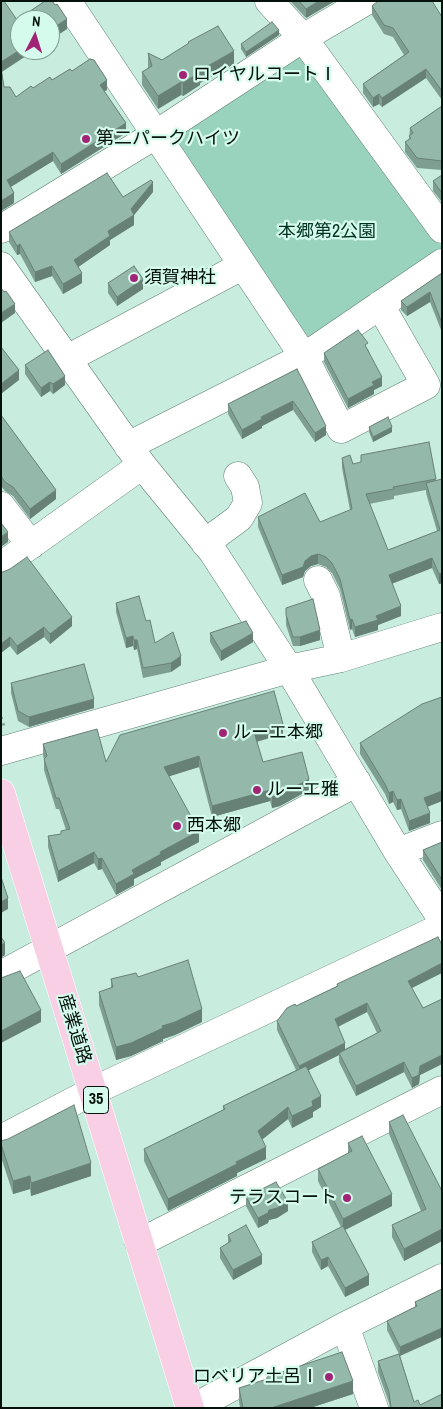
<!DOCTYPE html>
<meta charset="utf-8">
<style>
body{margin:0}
#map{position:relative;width:443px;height:1409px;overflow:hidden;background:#c8eddf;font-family:"Archivo Narrow",sans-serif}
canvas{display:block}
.frame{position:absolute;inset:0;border:2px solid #04110c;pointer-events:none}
.north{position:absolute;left:10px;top:10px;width:50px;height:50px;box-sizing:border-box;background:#d5fbec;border:1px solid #819d92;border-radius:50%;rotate:5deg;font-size:14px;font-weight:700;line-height:20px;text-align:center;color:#04110c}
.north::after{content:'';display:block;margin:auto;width:18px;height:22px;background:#a22477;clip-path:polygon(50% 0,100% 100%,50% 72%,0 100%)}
</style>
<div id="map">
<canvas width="443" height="1409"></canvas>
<div class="frame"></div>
<div class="north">N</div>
</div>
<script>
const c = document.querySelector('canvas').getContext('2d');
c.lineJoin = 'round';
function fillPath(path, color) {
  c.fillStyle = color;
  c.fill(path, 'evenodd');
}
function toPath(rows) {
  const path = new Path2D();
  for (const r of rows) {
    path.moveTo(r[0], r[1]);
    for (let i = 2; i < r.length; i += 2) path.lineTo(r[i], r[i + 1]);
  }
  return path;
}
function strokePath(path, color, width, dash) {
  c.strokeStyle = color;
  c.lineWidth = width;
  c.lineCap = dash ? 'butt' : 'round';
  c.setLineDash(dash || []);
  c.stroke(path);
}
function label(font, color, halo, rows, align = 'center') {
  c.font = font + ' "Archivo Narrow","Noto Sans JP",sans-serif';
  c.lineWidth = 4.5;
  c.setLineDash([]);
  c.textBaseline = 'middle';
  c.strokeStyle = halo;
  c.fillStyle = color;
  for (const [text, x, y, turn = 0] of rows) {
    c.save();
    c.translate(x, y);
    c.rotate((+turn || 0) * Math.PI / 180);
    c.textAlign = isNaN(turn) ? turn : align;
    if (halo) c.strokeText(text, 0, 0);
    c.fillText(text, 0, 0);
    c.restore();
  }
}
fillPath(toPath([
 [292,57,300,57,442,247,441,254,311,344,170,130]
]), '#99d3bd');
const minor = toPath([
 [67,1,304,357,341,429,426,385,380,305],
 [269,1,303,38,442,229],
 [1,229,155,135,303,38,366,1],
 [1,266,142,465,213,552,289,669,398,852,442,919],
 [67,359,242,266],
 [128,446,304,357,442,263],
 [1,506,31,545],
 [205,543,239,518,248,503,245,487,238,476],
 [1,566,142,465],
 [318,580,326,596,341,658],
 [1,751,289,669,341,658,442,627],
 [398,852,442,835],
 [1,975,357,782],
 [1,1139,93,1091,442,927],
 [139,1243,442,1090],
 [345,1326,374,1408],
 [193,1408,345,1326,442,1278]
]);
const major = toPath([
 [1,793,190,1408]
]);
strokePath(minor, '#5f8174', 29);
strokePath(major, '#fff', 29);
strokePath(toPath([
 [1,717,4,726]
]), '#87a499', 3, [2.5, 4]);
strokePath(minor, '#fff', 28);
strokePath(major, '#f9cfe6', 28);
fillPath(toPath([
 [1,1,4,1,17,20,45,1,52,1,55,5,57,4,67,19,67,29,50,40,50,20,20,20,20,50,35,50,2,72,4,87,10,87,16,97,31,86,33,88,50,77,52,80,70,69,72,71,90,59,94,60,107,80,107,90,104,91,126,123,126,133,61,174,53,161,11,187,14,193,14,203,1,211],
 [290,1,335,1,306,18],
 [432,2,442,17,442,100,426,78,382,107,379,104,373,107,363,93,363,84,404,55,393,37,384,34,372,15,372,6],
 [279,35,246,57,241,49,241,44],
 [148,53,162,60,234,64,200,83,200,85,183,96,181,95,158,109,142,85,142,72,148,68],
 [442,106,442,170,417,168,405,152,405,142,409,139,410,128],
 [442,175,442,202,433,191,433,181],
 [153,192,134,215,134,225,110,240,110,245,78,267,82,283,63,294,52,276,35,282,20,254,17,255,9,242,9,232,123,197],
 [442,273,441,330,430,302,407,316,401,310,401,301],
 [108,283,143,289,117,306,108,293],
 [368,349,382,386,374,390,374,394,348,408,324,362,324,353],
 [25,365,65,385,53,394,50,391,41,397,25,374],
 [297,369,326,435,315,442,293,410,262,426,262,428,242,439,228,414,228,404],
 [1,415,56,499,30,519,13,496,5,491,1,486],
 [369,427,392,432,373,442,369,432],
 [342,458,353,464,436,479,436,481,442,479,442,583,439,584,432,568,392,583,401,616,378,625,378,630,355,637,352,629,350,630,340,589,332,573,326,567,318,564,311,566,305,571,303,577,282,585,258,527,258,517,320,522,350,510,342,468],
 [426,490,426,493,437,531,388,550,369,504,394,499,394,496],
 [1,572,72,626,50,644,44,637,17,655,10,646,1,653],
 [116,603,146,621,155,643,181,665,171,672,143,678,137,649,134,650,133,646,126,648,116,612],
 [286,608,320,640,300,646,293,646,286,625],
 [210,633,253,642,221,661,210,642],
 [11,683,94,708,29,727,18,721,11,693],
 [442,697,442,801,427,807,430,823,409,831,401,809,397,810,393,802,389,804,385,794,360,754,360,743],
 [283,734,257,742,263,762,309,790,280,806,272,808,270,801,212,817,199,767,169,776,199,842,161,862,161,865,134,879,134,885,116,895,102,869,98,870,94,863,58,882,48,847,48,836,61,834,66,830,59,809,56,809,44,770,44,759,43,755,43,744,106,762],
 [442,842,442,890,423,860,423,850],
 [138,977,202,1022,175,1035,163,1039,163,1041,131,1056,116,1060,99,1005,99,992,111,988,111,979],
 [337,984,412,988,423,1008,442,999,442,1064,420,1075,419,1084,412,1088,404,1072,356,1096,339,1062,339,1055,309,1070,321,1107,313,1112,313,1117,292,1128,288,1119,262,1139,266,1159,237,1173,237,1176,168,1211,144,1161,144,1149,223,1110,223,1106,296,1070,277,1030,277,1021,296,1006,337,986],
 [367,1012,377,1033,345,1049,338,1027],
 [389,1122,442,1191,442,1241,404,1261,392,1237,392,1225,421,1211,389,1134],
 [1,1141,91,1176,31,1196,30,1189,13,1194,1,1157],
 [348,1143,392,1206,345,1230,369,1285,345,1297,328,1266,321,1270,312,1252,312,1242,341,1227,318,1181,318,1169,348,1154],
 [246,1197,288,1211,277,1218,269,1220,268,1223,258,1228,246,1206],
 [228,1235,262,1264,233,1280,220,1258,220,1248,228,1244],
 [442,1289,400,1356,414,1402,420,1405,442,1408,390,1408,389,1403,378,1372,378,1361,399,1354,387,1330,387,1321,415,1307,415,1302],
 [267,1377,353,1394,310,1408,240,1408,239,1401,239,1388,267,1379]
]), '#7f9e92');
fillPath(toPath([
 [319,1,335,1,306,18,306,9],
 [67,19,67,29,50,40,50,30],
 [279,30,279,35,246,57,246,52],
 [20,50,35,50,1,72,1,62],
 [234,51,234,64,200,83,200,85,183,96,183,83,199,71],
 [426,69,426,78,382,107,382,98],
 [107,80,107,90,100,94,100,85],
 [181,82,181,95,158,109,158,96],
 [379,94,379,104,373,107,373,98],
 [126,123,126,133,61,174,61,164],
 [53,152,53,161,7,189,7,180],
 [153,182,153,192,134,215,134,225,110,240,110,245,74,270,74,260,108,231,131,209],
 [14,193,14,203,1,211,1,201],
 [20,244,20,254,17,255,17,246],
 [52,266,52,276,35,282,35,272],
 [82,273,82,283,63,294,63,284],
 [143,279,143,289,117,306,117,297],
 [430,292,430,302,407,316,407,307],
 [15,304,15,313,1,323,1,313],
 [19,370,19,380,1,394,1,384],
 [65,376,65,385,53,394,53,384],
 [382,377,382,386,374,390,374,394,348,408,348,399,372,382],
 [50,382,50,391,41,397,41,388],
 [293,401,293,410,262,426,262,428,242,439,242,430,261,417],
 [326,426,326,435,315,442,315,433],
 [392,427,392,432,373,442,373,437],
 [56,490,56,499,30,519,30,509],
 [8,532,8,542,1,547,1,537],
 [318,554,318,564,311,566,305,571,303,577,282,585,282,575,305,561,311,556],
 [432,558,432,568,389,585,389,575],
 [442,573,442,583,439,584,439,574],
 [401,606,401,616,378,625,378,630,355,637,355,627,376,616],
 [72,617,72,626,50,644,50,634],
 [352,619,352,629,350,630,350,620],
 [44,627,44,637,17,655,17,646],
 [320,630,320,640,300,646,300,637],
 [253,633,253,642,221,661,221,651],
 [133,636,133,646,126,648,126,638],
 [10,637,10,646,1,653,1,644],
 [134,640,137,640,137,649,134,650],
 [181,656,181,665,171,672,171,663],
 [94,699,94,708,29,727,29,717],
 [283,724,283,734,254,742,254,732],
 [199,756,199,767,164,778,164,767],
 [309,779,309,790,280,806,272,808,272,797],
 [270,790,270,801,212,817,212,806],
 [393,791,393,802,389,804,389,793],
 [442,791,442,801,424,808,424,798],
 [401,799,401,809,397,810,397,800],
 [430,813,430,823,409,831,409,821],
 [199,831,199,842,161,862,161,865,134,879,134,885,116,895,116,884,132,870,160,852],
 [94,852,94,863,58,882,58,871],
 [102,858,102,869,98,870,98,859],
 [8,898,8,909,1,913,1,902],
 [5,943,5,955,1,958,1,945],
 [442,963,442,973,408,990,408,981],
 [367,1003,367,1012,335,1028,335,1019],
 [202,1009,202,1022,175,1035,163,1039,163,1041,131,1056,116,1060,116,1047,162,1026],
 [41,1010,41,1022,1,1043,1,1031],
 [345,1043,345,1052,339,1053,339,1055,299,1075,299,1066],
 [442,1055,442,1064,420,1075,419,1084,412,1088,412,1078,420,1066],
 [404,1062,404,1072,356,1096,356,1086],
 [321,1096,321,1107,313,1112,313,1117,292,1128,292,1116,312,1101],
 [288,1107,288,1119,258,1143,258,1131],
 [266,1147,266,1159,237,1173,237,1176,168,1211,168,1199,236,1162],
 [91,1163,91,1176,31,1196,31,1183],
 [30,1176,30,1189,13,1194,13,1181],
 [392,1194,392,1206,343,1231,343,1219],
 [288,1202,288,1211,277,1218,269,1220,268,1223,258,1228,258,1218,269,1210],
 [442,1229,442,1241,404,1261,404,1249],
 [262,1255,262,1264,233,1280,233,1270],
 [328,1257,328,1266,321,1270,321,1260],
 [369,1275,369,1285,345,1297,345,1288],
 [442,1328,442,1337,400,1356,400,1347],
 [353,1381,353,1394,310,1408,271,1408]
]), '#688177');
const building = toPath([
 [1,1,4,1,17,20,45,1,52,1,55,5,57,4,67,19,50,30,50,20,20,20,20,50,1,62,1,1],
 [299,1,319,1,306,9,299,1],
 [378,1,432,1,442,17,442,91,426,69,382,98,379,94,373,98,363,84,409,52,393,28,384,25,372,6,378,1],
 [272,22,279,30,246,52,241,44,272,22],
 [218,26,234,51,199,71,200,72,183,83,181,82,158,96,142,72,152,66,148,53,162,60,189,43,188,42,218,26],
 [90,59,94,60,107,80,100,85,126,123,61,164,53,152,7,180,14,193,1,201,1,68,4,87,10,87,16,97,31,86,33,88,50,77,52,80,70,69,72,71,90,59],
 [442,106,442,161,417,158,405,142,411,138,409,136,413,133,410,128,442,106],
 [107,173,123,197,151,180,153,182,131,209,134,215,108,231,110,236,74,260,82,273,63,284,52,266,35,272,20,244,17,246,9,232,107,173],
 [442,175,442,193,433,181,442,175],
 [134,266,143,279,117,297,108,283,134,266],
 [442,273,442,321,441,321,430,292,407,307,401,301,442,273],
 [1,288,4,292,6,291,15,304,1,313,1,288],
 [358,330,368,343,365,345,382,377,372,382,374,385,348,399,324,353,358,330],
 [1,347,19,370,1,384,1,347],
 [48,350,65,376,53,384,50,382,41,388,25,365,48,350],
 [297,369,326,426,315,433,293,401,261,417,262,419,242,430,228,404,297,369],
 [1,415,56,490,30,509,13,487,5,482,1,476,1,415],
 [388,417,392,427,373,437,369,427,388,417],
 [429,442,436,479,393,487,394,489,366,494,388,550,440,530,426,483,442,479,442,573,439,574,432,558,389,575,401,606,376,616,378,620,355,627,352,619,350,620,340,579,332,563,326,557,318,554,311,556,305,561,303,567,282,575,258,517,305,493,320,522,352,509,342,458,350,455,353,464,361,462,361,455,429,442],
 [1,523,8,532,1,537,1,523],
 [27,557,72,617,50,634,44,627,17,646,10,637,1,644,1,572,3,572,10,569,27,557],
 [139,596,146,621,150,620,155,643,173,632,181,656,171,663,143,668,137,640,134,640,133,636,126,638,116,603,139,596],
 [313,599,320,630,300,637,293,637,286,615,286,608,313,599],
 [246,621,253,633,221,651,210,633,246,621],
 [84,664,94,699,29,717,18,711,11,683,84,664],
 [274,691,283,724,254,732,263,762,302,752,309,779,280,795,272,797,270,790,212,806,199,756,164,767,199,831,160,852,161,854,132,870,134,874,116,884,102,858,98,859,94,852,58,871,48,836,61,834,61,831,70,829,59,798,56,798,44,759,47,756,43,744,97,729,106,762,120,735,274,691],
 [442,697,442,791,424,798,430,813,409,821,401,799,397,800,393,791,389,793,385,784,360,743,422,704,442,697],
 [442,842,442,880,423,850,442,842],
 [1,877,8,898,1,902,1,877],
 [1,937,5,943,1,945,1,937],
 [438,937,442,945,442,963,408,981,423,1008,442,999,442,1055,420,1066,419,1075,412,1078,404,1062,356,1086,339,1053,381,1031,367,1003,335,1019,345,1043,299,1066,277,1021,287,1008,295,1004,296,1006,338,986,337,984,438,937],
 [188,960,202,1009,175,1022,162,1026,163,1028,131,1043,116,1047,99,992,113,987,111,979,136,973,138,977,188,960],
 [20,971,41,1010,1,1031,1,978,20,971],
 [306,1066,321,1096,312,1101,313,1106,292,1116,288,1107,258,1131,266,1147,236,1162,237,1164,168,1199,144,1149,225,1109,223,1106,306,1066],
 [74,1105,91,1163,31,1183,30,1176,13,1181,1,1144,1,1141,8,1139,74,1105],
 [403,1115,442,1191,442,1229,404,1249,392,1225,426,1209,389,1122,403,1115],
 [362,1136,392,1194,343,1219,318,1169,352,1151,348,1143,362,1136],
 [276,1182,288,1202,277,1208,269,1210,268,1213,258,1218,246,1197,276,1182],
 [246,1225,262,1255,233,1270,220,1248,231,1241,228,1235,246,1225],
 [343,1226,369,1275,345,1288,328,1257,321,1260,312,1242,343,1226],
 [442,1289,442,1328,400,1347,387,1321,417,1306,415,1302,442,1289],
 [342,1352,353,1381,271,1408,243,1408,239,1388,267,1379,267,1377,342,1352],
 [399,1354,414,1402,418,1400,420,1405,442,1394,442,1408,391,1408,389,1392,378,1361,399,1354]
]);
fillPath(building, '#94b8aa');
strokePath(building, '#688177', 1);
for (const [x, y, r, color] of [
 [183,75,5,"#a22477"],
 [86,139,5,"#a22477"],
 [134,278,5,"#a22477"],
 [223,733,5,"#a22477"],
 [257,790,5,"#a22477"],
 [177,826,5,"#a22477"],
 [347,1198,5,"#a22477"],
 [329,1377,5,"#a22477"]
]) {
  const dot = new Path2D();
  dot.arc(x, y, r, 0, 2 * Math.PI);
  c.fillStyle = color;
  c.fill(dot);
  strokePath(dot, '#d5fbec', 2);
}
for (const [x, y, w] of [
 [96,1100,25]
]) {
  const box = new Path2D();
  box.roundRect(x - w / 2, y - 13.5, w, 27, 4);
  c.fillStyle = '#d5fbec';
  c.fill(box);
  strokePath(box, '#04110c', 1);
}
label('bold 16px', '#04110c', null, [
 ["35",96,1100]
]);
label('18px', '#04110c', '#d5fbec', [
 ["ロイヤルコートⅠ",193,75],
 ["第二パークハイツ",96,139],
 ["須賀神社",144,278],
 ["ルーエ本郷",233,733],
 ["ルーエ雅",267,790],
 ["西本郷",187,826],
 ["テラスコート",337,1198,"right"],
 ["ロベリア土呂Ⅰ",319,1377,"right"]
], 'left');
label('18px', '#003224', '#d5fbec', [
 ["本郷第2公園",327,232]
]);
label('18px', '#04110c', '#d5fbec', [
 ["産業道路",74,1029,73]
]);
</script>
